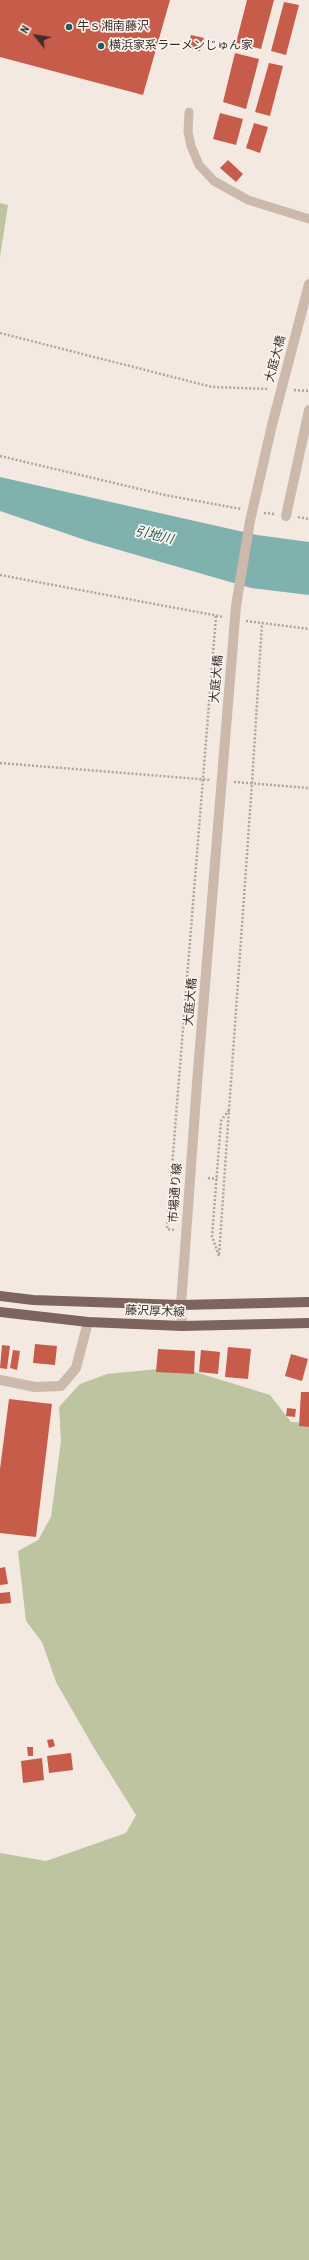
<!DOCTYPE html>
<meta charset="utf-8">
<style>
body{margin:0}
#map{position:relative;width:309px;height:2260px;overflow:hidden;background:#f4e9e1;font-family:"Roboto Condensed",sans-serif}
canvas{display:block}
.north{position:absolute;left:16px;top:16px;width:40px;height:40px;-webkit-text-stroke:3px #fbf4ee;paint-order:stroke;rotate:300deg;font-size:11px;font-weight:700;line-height:16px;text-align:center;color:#3b2e2b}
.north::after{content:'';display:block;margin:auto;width:14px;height:18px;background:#3b2e2b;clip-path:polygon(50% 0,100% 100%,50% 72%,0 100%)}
</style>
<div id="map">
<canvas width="309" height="2260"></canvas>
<div class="north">N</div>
</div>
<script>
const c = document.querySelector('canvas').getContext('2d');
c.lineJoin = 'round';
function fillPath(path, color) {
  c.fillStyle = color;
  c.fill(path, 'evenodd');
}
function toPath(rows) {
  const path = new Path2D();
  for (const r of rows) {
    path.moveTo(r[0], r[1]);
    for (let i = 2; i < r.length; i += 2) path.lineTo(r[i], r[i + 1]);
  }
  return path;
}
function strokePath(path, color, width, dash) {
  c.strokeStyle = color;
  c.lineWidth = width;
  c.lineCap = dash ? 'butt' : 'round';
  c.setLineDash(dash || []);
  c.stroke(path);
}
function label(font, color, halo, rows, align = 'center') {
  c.font = font + ' "Roboto Condensed","Noto Sans JP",sans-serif';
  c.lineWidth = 3.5;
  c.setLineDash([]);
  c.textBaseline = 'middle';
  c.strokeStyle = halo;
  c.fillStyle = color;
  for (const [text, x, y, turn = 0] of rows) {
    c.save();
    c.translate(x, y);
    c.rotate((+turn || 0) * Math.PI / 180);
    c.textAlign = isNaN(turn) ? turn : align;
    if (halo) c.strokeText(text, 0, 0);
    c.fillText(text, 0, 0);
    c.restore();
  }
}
fillPath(toPath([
 [0,203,8,205,0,257],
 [179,1367,270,1395,291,1422,309,1423,309,2260,0,2260,0,1853,46,1861,126,1833,136,1815,94,1748,56,1682,42,1642,26,1621,18,1551,38,1540,51,1517,61,1441,59,1407,80,1384,107,1374]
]), '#bcc4a0');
fillPath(toPath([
 [0,477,257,535,309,542,309,595,251,588,88,541,0,511]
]), '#7fb2af');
fillPath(toPath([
 [0,0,170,0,143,95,0,57],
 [247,0,274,0,261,49,236,43],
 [284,2,299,5,286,55,271,51],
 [191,35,204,38,200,51,187,48],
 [235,53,259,59,246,109,223,102],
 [269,63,283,66,270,116,255,112],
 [220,113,243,119,236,145,213,139],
 [254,123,268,127,260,153,246,148],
 [228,160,243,174,236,182,220,168],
 [35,1344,57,1346,55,1365,33,1363],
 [2,1345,10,1346,7,1369,0,1368],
 [228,1347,251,1349,248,1379,225,1377],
 [158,1349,195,1351,194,1374,156,1372],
 [13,1350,20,1351,17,1370,10,1368],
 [201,1350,220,1352,218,1374,199,1372],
 [291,1354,308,1359,302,1381,285,1376],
 [301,1392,309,1392,309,1427,299,1426],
 [9,1399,52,1404,36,1537,0,1533,0,1469],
 [287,1408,296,1409,295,1417,286,1416],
 [5,1567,8,1584,0,1585,0,1568],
 [10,1592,11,1603,0,1604,0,1593],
 [53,1739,55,1746,49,1748,47,1740],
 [27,1747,33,1747,33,1756,28,1756],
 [71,1753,73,1770,49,1773,47,1756],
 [42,1758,44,1780,23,1783,21,1761]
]), '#c85c4a');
strokePath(toPath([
 [0,333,212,387,269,389],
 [294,390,309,391],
 [0,456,165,495,241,509],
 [264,513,275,514],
 [298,517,309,519],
 [0,575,224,617],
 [246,621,309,629],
 [0,763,211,780],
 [234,782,309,788],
 [229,1110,221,1121,212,1236,219,1256,229,1110,252,783,262,623],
 [208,1178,217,1179],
 [174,1230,167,1229,216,616]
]), '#b9a196', 2.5, [2, 2]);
strokePath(toPath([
 [189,112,188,132,191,146,199,165,214,181,248,200,309,219]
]), '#cdb8ac', 9);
strokePath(toPath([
 [286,516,309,410],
 [0,1380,35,1387,61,1386,76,1368,88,1322]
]), '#cdb8ac', 10);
strokePath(toPath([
 [182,1326,181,1305,197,1083]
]), '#cdb8ac', 10);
strokePath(toPath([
 [0,1296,33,1300,181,1305,309,1302],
 [0,1312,88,1322,182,1326,309,1323]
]), '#7d645c', 10);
strokePath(toPath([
 [197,1083,236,606,250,521,272,425,309,284]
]), '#cdb8ac', 10);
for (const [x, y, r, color] of [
 [69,27,4,"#1f5e5c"],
 [101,46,4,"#1f5e5c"]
]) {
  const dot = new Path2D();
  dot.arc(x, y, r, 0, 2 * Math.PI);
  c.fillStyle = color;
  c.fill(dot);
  strokePath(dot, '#fbf4ee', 1.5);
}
label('12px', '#3b2e2b', '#fbf4ee', [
 ["牛ｓ湘南藤沢",77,27],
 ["横浜家系ラーメンじゅん家",109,46]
], 'left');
label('12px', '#3b2e2b', '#fbf4ee', [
 ["大庭大橋",276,359,-75],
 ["大庭大橋",217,679,-85],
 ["大庭大橋",191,1002,-85],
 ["市場通り線",176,1193,-86],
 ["藤沢厚木線",155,1312,2]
]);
label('italic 13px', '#1f5e5c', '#fbf4ee', [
 ["引地川",154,536,13]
]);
</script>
